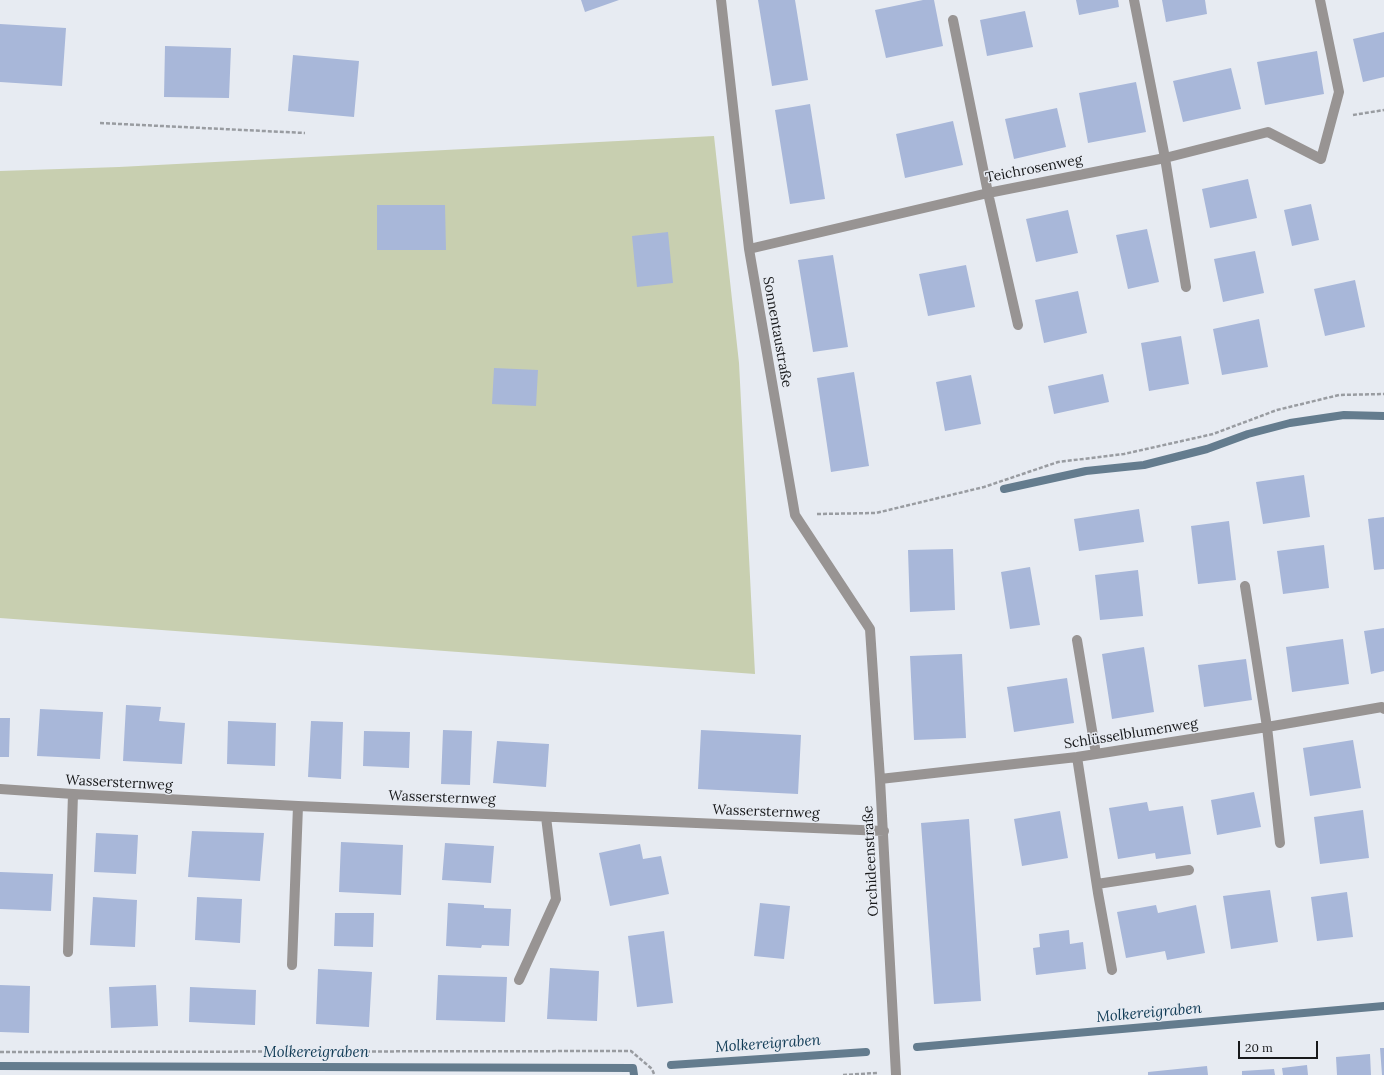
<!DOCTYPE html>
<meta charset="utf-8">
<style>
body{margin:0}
#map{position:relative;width:1384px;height:1075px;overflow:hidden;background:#e7ebf2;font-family:Lora,serif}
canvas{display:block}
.scale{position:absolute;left:1238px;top:1041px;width:80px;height:18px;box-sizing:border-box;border:2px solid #18191b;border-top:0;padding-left:5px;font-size:12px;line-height:14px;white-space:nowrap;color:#18191b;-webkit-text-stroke:3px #e7ebf2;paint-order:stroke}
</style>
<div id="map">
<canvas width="1384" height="1075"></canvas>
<div class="scale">20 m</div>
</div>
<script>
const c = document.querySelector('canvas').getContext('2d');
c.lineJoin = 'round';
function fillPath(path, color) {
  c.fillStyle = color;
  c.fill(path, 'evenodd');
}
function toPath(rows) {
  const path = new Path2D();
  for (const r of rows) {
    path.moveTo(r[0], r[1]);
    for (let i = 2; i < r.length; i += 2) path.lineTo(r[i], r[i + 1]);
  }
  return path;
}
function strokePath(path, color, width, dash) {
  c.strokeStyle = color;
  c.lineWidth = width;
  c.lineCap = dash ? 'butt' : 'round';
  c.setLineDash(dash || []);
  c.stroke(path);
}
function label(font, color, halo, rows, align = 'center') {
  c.font = font + ' Lora,serif';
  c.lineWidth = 3;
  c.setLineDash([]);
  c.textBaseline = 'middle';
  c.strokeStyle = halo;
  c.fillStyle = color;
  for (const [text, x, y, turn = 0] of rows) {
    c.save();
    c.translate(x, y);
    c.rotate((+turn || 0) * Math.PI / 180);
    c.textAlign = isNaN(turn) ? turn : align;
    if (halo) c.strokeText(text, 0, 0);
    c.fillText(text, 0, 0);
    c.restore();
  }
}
fillPath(toPath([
 [714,136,739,363,755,674,0,618,0,171,119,167]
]), '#c8cfb0');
strokePath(toPath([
 [1004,489,1086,471,1144,465,1207,449,1248,434,1290,423,1344,415,1384,416],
 [917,1047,1384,1006],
 [671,1065,866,1052],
 [0,1066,633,1068,634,1075]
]), '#647c8e', 8);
fillPath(toPath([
 [581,0,619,0,585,12],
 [758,0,795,0,808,80,772,86],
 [923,0,934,0,943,46,886,58,875,10],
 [1076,0,1118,0,1119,7,1079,15],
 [1162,0,1205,0,1207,14,1166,22],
 [1025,11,1033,47,987,56,980,20],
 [0,24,66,28,62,86,0,82],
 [1384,32,1384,77,1363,82,1353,39],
 [165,46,231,48,229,98,164,97],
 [1317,51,1324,94,1265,105,1257,62],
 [293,55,359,61,354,117,288,111],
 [1231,68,1241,109,1183,122,1173,81],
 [1136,82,1146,132,1088,143,1079,93],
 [810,104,825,199,790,204,775,110],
 [1057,108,1066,147,1014,159,1005,119],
 [953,121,963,165,905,178,896,134],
 [1248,179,1257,218,1210,228,1202,189],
 [1311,204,1319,240,1292,246,1284,210],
 [377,205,445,205,446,250,377,250],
 [1068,210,1078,253,1036,262,1026,219],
 [1147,229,1159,282,1128,289,1116,235],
 [668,232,673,283,637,287,632,236],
 [1255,251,1264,293,1223,302,1214,259],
 [833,255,848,347,813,352,798,260],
 [966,265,975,307,928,316,919,274],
 [1355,280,1365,327,1325,336,1314,289],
 [1078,291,1087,333,1044,343,1035,300],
 [1259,319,1268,367,1222,375,1213,329],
 [1181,336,1189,384,1149,391,1141,343],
 [494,368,538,370,536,406,492,404],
 [854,372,869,466,831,472,817,378],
 [1103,374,1109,402,1054,414,1048,386],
 [971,375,981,424,945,431,936,382],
 [1304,475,1310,517,1263,524,1256,482],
 [1139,509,1144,542,1079,551,1074,519],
 [1384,517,1384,569,1374,570,1368,519],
 [1229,521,1236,580,1198,584,1191,526],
 [1324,545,1329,588,1283,594,1277,551],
 [953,549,955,610,910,612,908,550],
 [1030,567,1040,625,1010,629,1001,572],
 [1138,570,1143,616,1100,620,1095,575],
 [1384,628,1384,671,1371,674,1364,631],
 [1343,639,1349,684,1292,692,1286,647],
 [1144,647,1154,712,1112,719,1102,654],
 [962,654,966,738,914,740,910,656],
 [1246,659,1252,700,1204,707,1198,665],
 [1067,678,1074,723,1014,732,1007,687],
 [126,705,161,707,159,721,185,723,182,764,123,761],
 [40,709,103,712,100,759,37,756],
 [0,718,10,718,9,757,0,757],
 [228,721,276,723,275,766,227,764],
 [311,721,343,722,341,779,308,777],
 [443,730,472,731,470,785,441,784],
 [701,730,801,735,798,794,698,789],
 [364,731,410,732,409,768,363,766],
 [1353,740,1361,788,1310,796,1303,748],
 [497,741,549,744,546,787,493,783],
 [1254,792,1261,827,1217,835,1211,800],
 [1147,802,1149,811,1183,806,1191,854,1156,859,1155,853,1118,859,1109,808],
 [1363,810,1369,858,1320,864,1314,817],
 [1060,811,1068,858,1022,866,1014,819],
 [969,819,981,1001,934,1004,921,823],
 [192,831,264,833,260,881,188,877],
 [96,833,138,835,136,874,94,872],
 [341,842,403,845,401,895,339,892],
 [445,843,494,846,491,883,442,880],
 [640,844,643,859,661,856,669,894,610,906,599,853],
 [0,872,53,874,51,911,0,909],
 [1270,890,1278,942,1231,949,1223,896],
 [1347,892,1353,937,1317,941,1311,897],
 [93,897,137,900,135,947,90,945],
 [197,897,242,899,240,943,195,940],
 [448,903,484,905,484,908,511,909,509,946,482,945,481,948,446,946],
 [760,903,790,906,784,959,754,956],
 [1156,905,1158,913,1196,905,1205,953,1167,960,1165,951,1126,958,1117,912],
 [335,913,374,913,373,947,334,946],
 [1069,930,1070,944,1083,942,1086,969,1036,975,1033,948,1040,947,1039,934],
 [664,931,673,1003,637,1007,628,936],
 [550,968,599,971,597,1021,547,1019],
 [318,969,372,972,369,1027,316,1024],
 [438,975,507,977,505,1022,436,1020],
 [0,985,30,986,29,1033,0,1032],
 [156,985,158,1026,111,1028,109,987],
 [190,987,256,990,255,1025,189,1022],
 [1380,1048,1384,1048,1384,1075,1382,1075],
 [1370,1054,1371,1075,1337,1075,1336,1057],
 [1307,1065,1308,1075,1283,1075,1282,1068],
 [1207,1066,1208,1075,1148,1075,1148,1072],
 [1274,1069,1275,1075,1242,1075,1242,1071]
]), '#a8b7d9');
strokePath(toPath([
 [1353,115,1384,110],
 [100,123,305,133],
 [817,514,876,513,984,487,1058,462,1124,454,1213,434,1277,410,1339,395,1384,394],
 [0,1052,631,1051,652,1069,654,1074],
 [843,1075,877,1073]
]), '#999ca1', 2.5, [4, 2]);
strokePath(toPath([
 [721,0,749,249,795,515,870,629,880,779,896,1075],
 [1134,0,1165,158,1186,287],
 [953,20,988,193,1018,325],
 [749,249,988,193,1165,158,1268,132,1321,159,1339,92,1320,0],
 [1245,586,1267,727,1280,843],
 [1077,640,1096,754],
 [1077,757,1098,893,1112,970],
 [880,779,1077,757,1267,727,1382,707,1384,709],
 [0,789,73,794,298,806,884,831],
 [1097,884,1189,870],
 [68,952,73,794],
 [292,965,298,806],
 [519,980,556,899,546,817]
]), '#989493', 10);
label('14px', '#18191b', '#e7ebf2', [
 ["Teichrosenweg",1034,169,-11],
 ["Sonnentaustraße",777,332,80],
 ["Schlüsselblumenweg",1131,734,-9],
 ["Wassersternweg",119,783,3],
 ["Wassersternweg",442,798,2],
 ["Wassersternweg",766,812,2],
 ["Orchideenstraße",871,861,-93]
]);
label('italic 15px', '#0e3954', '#e7ebf2', [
 ["Molkereigraben",1149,1013,-5],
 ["Molkereigraben",768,1044,-4],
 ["Molkereigraben",316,1053]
]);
</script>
